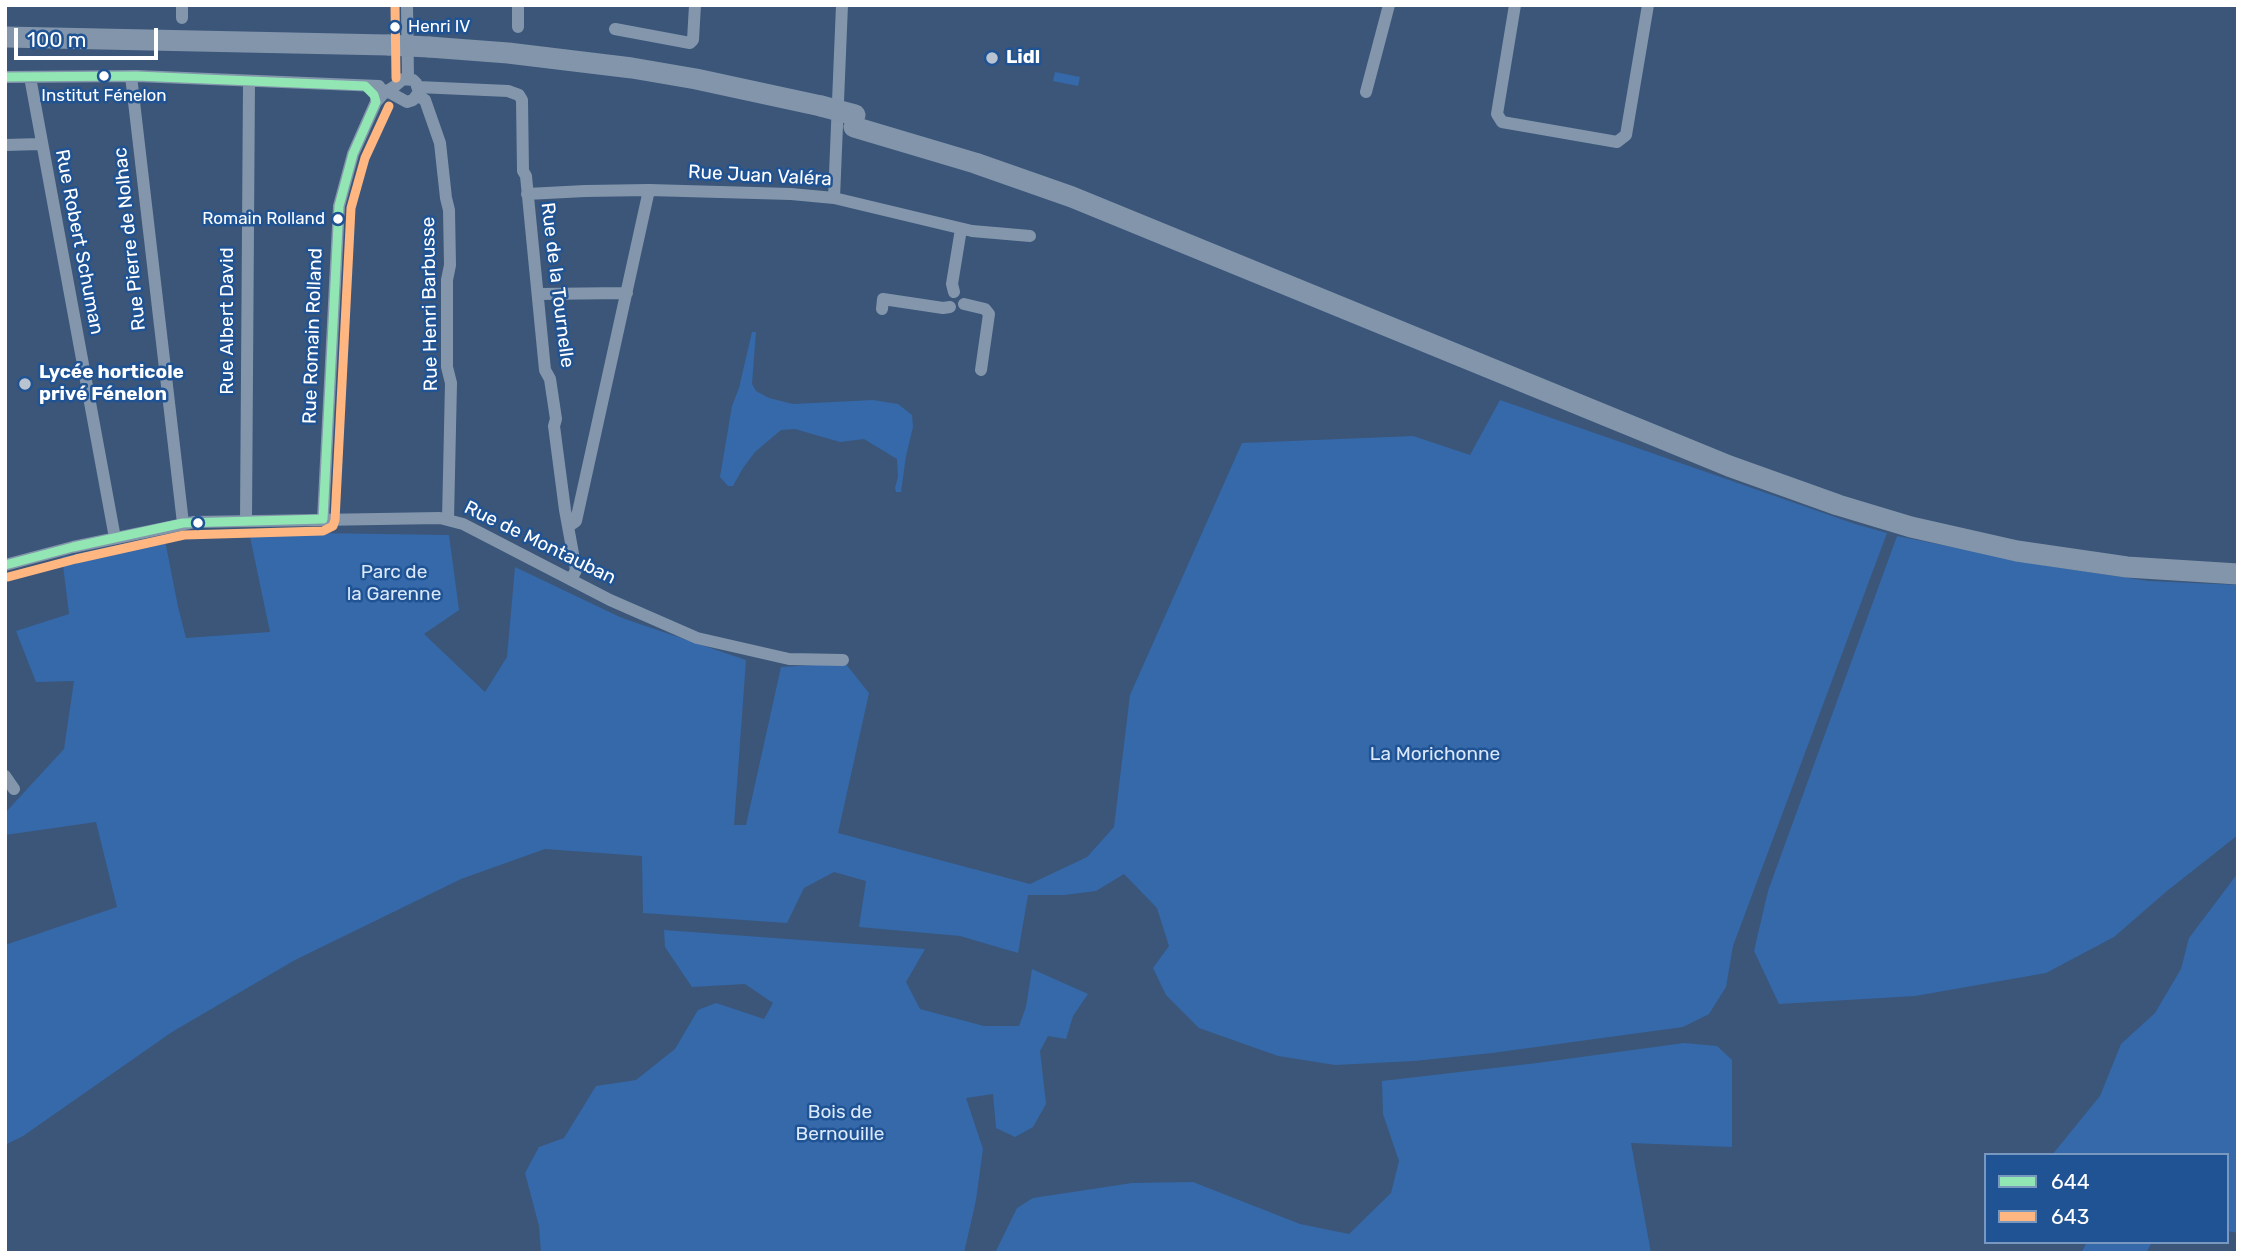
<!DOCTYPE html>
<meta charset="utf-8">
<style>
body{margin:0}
#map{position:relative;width:2243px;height:1258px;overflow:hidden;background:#3b5679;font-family:Rubik,sans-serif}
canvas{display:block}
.frame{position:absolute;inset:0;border:7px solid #fff;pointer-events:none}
.legend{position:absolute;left:1984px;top:1153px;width:245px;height:91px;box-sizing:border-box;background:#205394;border:2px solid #7998bf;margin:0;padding:9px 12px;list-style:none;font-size:21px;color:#fff}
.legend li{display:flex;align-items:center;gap:14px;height:35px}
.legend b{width:35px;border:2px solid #7998bf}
.scale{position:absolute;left:14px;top:28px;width:144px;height:32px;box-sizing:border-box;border:4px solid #fff;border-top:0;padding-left:9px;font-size:21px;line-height:24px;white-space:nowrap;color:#fff;-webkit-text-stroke:5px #205394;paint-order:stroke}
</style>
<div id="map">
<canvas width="2243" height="1258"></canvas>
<div class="frame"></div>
<ul class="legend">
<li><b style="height:9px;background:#92e6b3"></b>644</li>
<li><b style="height:9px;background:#ffb680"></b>643</li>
</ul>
<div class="scale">100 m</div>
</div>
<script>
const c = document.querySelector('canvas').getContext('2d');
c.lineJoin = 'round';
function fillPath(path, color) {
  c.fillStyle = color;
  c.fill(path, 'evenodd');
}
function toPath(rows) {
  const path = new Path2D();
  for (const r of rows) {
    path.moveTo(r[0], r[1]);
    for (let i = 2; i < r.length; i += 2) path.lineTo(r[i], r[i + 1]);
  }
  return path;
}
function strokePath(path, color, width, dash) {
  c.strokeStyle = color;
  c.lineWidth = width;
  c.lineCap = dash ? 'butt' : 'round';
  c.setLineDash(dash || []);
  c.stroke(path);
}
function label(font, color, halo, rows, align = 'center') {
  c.font = font + ' Rubik,sans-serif';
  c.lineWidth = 5;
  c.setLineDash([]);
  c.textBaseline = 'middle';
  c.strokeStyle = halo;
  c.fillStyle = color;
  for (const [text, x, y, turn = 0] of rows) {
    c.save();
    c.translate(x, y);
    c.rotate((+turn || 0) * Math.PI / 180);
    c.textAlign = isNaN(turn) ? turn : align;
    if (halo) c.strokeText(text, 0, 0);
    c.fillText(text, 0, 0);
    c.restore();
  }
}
fillPath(toPath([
 [1055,72,1080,77,1078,86,1053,81],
 [752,332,756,332,752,384,756,391,769,398,793,404,873,400,898,404,912,415,913,427,906,456,901,492,896,492,895,488,898,477,897,459,864,439,840,442,795,429,781,430,755,452,743,468,733,486,728,486,720,477,732,406,739,388],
 [1500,400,1855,524,1887,533,1733,946,1726,987,1709,1014,1683,1027,1492,1053,1414,1061,1335,1065,1278,1056,1199,1028,1166,995,1153,968,1169,946,1157,908,1124,874,1096,891,1064,895,1028,895,1018,953,960,936,859,927,866,881,834,872,804,888,787,923,643,913,642,856,545,849,461,879,295,960,172,1032,23,1136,5,1145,5,945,117,907,96,822,5,835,5,813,64,749,74,681,36,682,16,631,69,614,62,557,164,535,178,607,186,638,270,632,249,532,449,535,459,610,424,634,485,692,507,657,515,567,622,618,746,660,734,825,746,825,781,667,845,663,869,693,838,833,1030,884,1087,857,1114,827,1130,695,1242,443,1413,436,1470,455],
 [1897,536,2048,566,2149,581,2238,585,2238,835,2167,891,2114,937,2046,973,1915,996,1779,1004,1754,951,1768,891],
 [2238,873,2238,1233,2227,1231,2227,1155,2052,1155,2100,1096,2121,1044,2155,1013,2181,969,2189,938],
 [664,930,925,949,906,982,920,1009,984,1026,1019,1026,1026,1007,1032,969,1088,994,1073,1016,1066,1039,1048,1036,1040,1051,1046,1104,1033,1127,1015,1137,996,1128,993,1094,966,1098,983,1149,976,1200,964,1253,541,1253,539,1226,525,1173,539,1147,564,1138,596,1086,636,1080,675,1049,698,1010,716,1003,764,1019,773,1003,745,984,692,987,665,947],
 [1684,1043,1717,1046,1732,1060,1732,1147,1631,1143,1651,1253,995,1253,1017,1208,1033,1198,1132,1183,1193,1182,1300,1224,1349,1234,1391,1193,1399,1161,1383,1114,1382,1081,1537,1063],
 [2087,1242,2152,1242,2146,1253,2081,1253]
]), '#3569aa');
strokePath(toPath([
 [407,5,408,78],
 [518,5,518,27],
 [1515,5,1497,114,1502,122,1617,142,1626,135,1648,5],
 [182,18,182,5],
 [615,29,690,43,693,40,695,5],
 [131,76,183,523],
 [5,77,137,76,379,86],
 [30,77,115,538],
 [418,87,508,91,519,95,522,100,523,171,526,176,545,370,550,379,556,419,554,426,565,510,576,570,571,580],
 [1366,92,1389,5],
 [418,96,425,100,440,143,446,198,449,210,450,265,447,280,447,367,451,383,448,519],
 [5,145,41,144],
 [527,194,585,191,649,190,791,194,834,198,972,231,1030,236],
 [834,198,842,5],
 [954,292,952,284,961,229],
 [538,294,627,293],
 [964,304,985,309,989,314,981,370],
 [882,309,883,299,943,308,950,307],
 [323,519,339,206,353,154,376,102,382,95,387,91,395,86,403,79,413,80,416,83,419,92,413,100,407,102,387,91,372,87],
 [246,520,249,81],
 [569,526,576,521,649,190],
 [5,565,73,547,194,522,440,518,463,524,610,600,697,638,789,659,843,660],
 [5,776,14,789]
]), '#8396ac', 12);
strokePath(toPath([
 [5,37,388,45],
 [429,47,508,53,632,68,696,79,821,106],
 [854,127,975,163,1072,197,1729,466,1838,505,1911,527,2017,551,2127,567,2238,574]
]), '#8295ab', 21);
strokePath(toPath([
 [388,45,429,47],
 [821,106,855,115]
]), '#8295ab', 21);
strokePath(toPath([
 [5,77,137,76,365,86,374,95,376,102,353,154,339,206,323,519,183,523,73,547,5,565]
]), '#92e6b3', 9);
strokePath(toPath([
 [395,5,396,78],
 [8,577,76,559,184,535,323,531,333,526,335,520,351,208,365,158,389,106]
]), '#ffb680', 9);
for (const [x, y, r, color] of [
 [395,27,6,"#fff"],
 [992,58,7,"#bac4d0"],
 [104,76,6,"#fff"],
 [338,219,6,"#fff"],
 [25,384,7,"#bac4d0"],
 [198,523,6,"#fff"]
]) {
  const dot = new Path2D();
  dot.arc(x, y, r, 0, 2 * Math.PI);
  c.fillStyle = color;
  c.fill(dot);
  strokePath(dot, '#205394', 2.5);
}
label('17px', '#fff', '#205394', [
 ["Henri IV",408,27],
 ["Institut Fénelon",104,96,"center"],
 ["Romain Rolland",325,219,"right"]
], 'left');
label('bold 19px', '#fff', '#205394', [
 ["Lidl",1006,58],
 ["Lycée horticole",39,373],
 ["privé Fénelon",39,395]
], 'left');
label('19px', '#fff', '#205394', [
 ["Rue Juan Valéra",760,176,3],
 ["Rue Pierre de Nolhac",130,239,-96],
 ["Rue Robert Schuman",79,242,79],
 ["Rue de la Tournelle",557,285,83],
 ["Rue Henri Barbusse",430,304,-91],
 ["Rue Albert David",228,321,-90],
 ["Rue Romain Rolland",313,336,-88],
 ["Rue de Montauban",540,543,26]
]);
label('19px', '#d9e8fa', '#205394', [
 ["Parc de",394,573],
 ["la Garenne",394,595],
 ["La Morichonne",1435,755],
 ["Bois de",840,1113],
 ["Bernouille",840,1135]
]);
</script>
